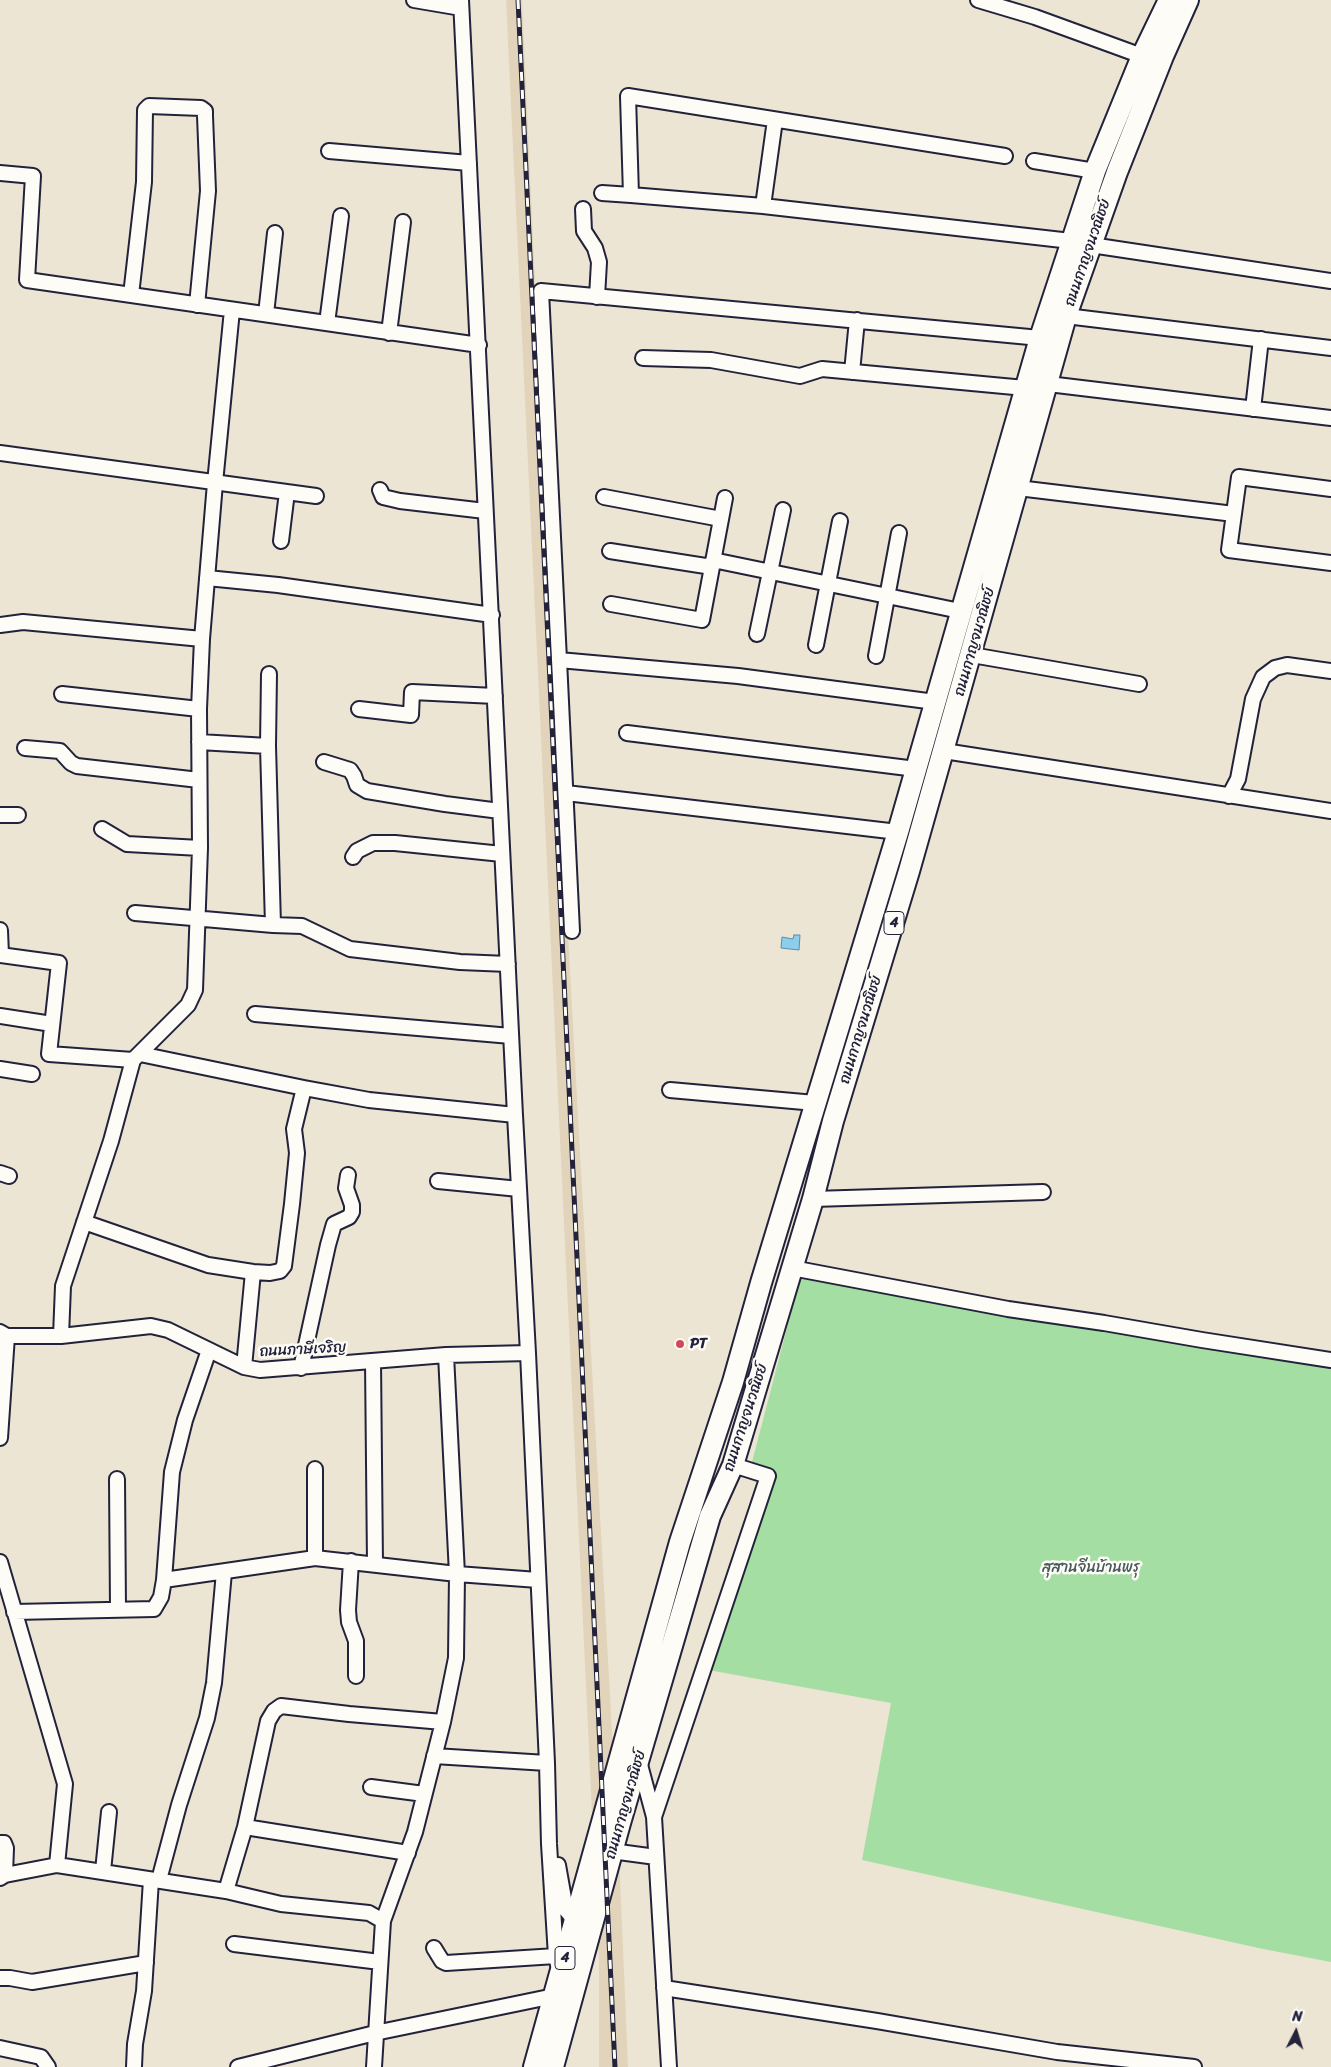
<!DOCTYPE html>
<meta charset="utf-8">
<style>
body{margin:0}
#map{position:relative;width:1331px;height:2067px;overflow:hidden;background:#ede5d3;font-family:Sriracha,sans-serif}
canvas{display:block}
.north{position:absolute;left:1271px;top:2007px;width:50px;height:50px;-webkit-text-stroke:4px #fdfcf7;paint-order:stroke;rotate:5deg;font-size:14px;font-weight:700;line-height:20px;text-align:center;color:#22223b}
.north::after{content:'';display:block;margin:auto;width:18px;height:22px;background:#22223b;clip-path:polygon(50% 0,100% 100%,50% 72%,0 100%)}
</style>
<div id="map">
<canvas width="1331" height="2067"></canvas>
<div class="north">N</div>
</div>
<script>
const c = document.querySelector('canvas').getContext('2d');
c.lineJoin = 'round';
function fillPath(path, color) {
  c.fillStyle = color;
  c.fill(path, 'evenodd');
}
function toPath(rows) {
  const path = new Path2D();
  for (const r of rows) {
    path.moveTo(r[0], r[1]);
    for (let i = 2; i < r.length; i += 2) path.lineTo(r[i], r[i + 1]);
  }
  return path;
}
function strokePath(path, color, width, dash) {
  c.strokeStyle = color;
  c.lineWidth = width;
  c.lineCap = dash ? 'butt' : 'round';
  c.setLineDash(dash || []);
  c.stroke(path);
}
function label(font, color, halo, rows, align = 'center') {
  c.font = font + ' Sriracha,"Playpen Sans Thai",sans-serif';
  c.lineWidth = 5;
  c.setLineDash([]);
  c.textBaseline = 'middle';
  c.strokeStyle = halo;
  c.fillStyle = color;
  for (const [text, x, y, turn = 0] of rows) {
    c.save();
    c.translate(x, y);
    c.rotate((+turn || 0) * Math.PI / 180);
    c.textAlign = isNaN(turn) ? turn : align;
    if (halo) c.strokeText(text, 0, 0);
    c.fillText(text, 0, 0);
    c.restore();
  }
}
fillPath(toPath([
 [506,0,522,0,550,608,620,1877,628,2067,599,2067,599,1961]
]), '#e2d4ba');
fillPath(toPath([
 [801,1274,1331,1364,1331,1962,1263,1949,862,1860,891,1703,708,1670,773,1471,752,1462]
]), '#a5dea2');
const water = toPath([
 [794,935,800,935,799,950,781,948,782,937,793,939,794,935]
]);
fillPath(water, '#8bcfec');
strokePath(water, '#618aa5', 1);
const minor = toPath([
 [414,0,461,8],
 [461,0,515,1115,528,1353,547,1763,549,1844,556,1956,559,1969],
 [978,0,1035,17,1142,56],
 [329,151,469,163],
 [1005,156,628,96,631,195,763,206,1071,241],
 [1034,161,1095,171],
 [0,173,33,176,27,280,479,345],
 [602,193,631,195],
 [763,206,775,120],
 [583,209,584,231,595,248,599,262,597,297],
 [1091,245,1331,281],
 [131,295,144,182,145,110,149,106,201,108,205,111,205,116,208,191,197,305],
 [266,314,275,233],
 [1066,316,1331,348],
 [327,323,341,216],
 [389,333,403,222],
 [643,358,711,360,800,376,822,369,1025,388],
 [852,372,857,320],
 [1040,383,1331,418],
 [1253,409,1261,339],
 [0,453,316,496],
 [1018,488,1234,514],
 [1331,489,1239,477,1229,550,1331,563],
 [380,490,383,497,400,501,485,511],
 [604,497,721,519],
 [281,541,287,492],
 [610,551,712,567],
 [713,560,960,611],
 [207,578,278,585,492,615],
 [611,604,702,620,725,498],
 [0,625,23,622,202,639],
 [757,634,783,510],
 [816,645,840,521],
 [972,655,1139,684],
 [876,656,899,533],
 [559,660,541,291,1040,338],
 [269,674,268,746,273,925],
 [62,694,199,709],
 [359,709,411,715,412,692,495,696],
 [627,733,916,769],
 [199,742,268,746],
 [25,748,60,751,71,763,77,766,199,780],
 [944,751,1331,811],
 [324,762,350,770,354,776,357,785,367,791,445,804,500,811],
 [566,793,898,832],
 [1229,796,1238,779,1253,699,1263,677,1275,668,1287,665,1331,671],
 [0,815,18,815],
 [102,829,127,844,200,848],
 [353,857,357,851,373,843,395,843,502,854],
 [135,913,273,925,302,926,350,949,460,962,508,964],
 [0,930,1,955],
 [572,931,559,660,738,676,935,702],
 [0,955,59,963,49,1054,133,1060],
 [255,1014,511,1036],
 [0,1016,52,1024],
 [140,1054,304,1088,369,1100,515,1115],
 [0,1069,32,1074],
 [670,1090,815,1103],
 [0,1173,9,1176],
 [438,1181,519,1189],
 [813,1199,1043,1192],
 [84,1222,208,1265,253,1272,270,1273,280,1271,284,1266,292,1204,297,1153,294,1129,304,1088],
 [792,1268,1008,1309,1104,1323,1202,1340,1331,1360],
 [0,1332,7,1336,61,1336,151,1326,168,1330,244,1367,260,1370,446,1355,528,1353],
 [61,1336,63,1286,111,1141,133,1060,188,1005,195,990,200,848,199,709,202,639,215,483,232,310],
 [373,1361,375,1564],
 [244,1367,253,1272],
 [301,1368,328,1245,334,1224,349,1217,352,1212,352,1205,346,1188,348,1175],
 [0,1438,7,1336],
 [315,1469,315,1558],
 [117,1479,118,1609],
 [351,1561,348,1610,349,1622,356,1641,356,1676],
 [0,1562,65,1784,57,1865],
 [164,1580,315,1558,457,1574,538,1580],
 [14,1612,154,1609,161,1597,164,1580,172,1472,185,1420,209,1350],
 [434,1756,547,1763],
 [639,1761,654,1817],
 [371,1787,424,1794],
 [245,1827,408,1853],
 [0,1843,4,1843,6,1848,5,1875],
 [604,1850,656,1857],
 [558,1865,566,1910,576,1922],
 [103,1871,109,1812],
 [0,1878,5,1875,57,1865,226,1891,281,1904,369,1913,383,1921],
 [159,1880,179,1805,207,1718,214,1683,224,1572],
 [226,1891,245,1827,268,1721,274,1711,281,1706,349,1714,443,1722],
 [234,1944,380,1962],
 [434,1948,442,1961,446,1963,556,1956],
 [0,1978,10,1978,32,1982,146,1963],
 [664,1988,877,2021,1057,2052,1194,2067],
 [0,2048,41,2057,48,2067],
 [134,2067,135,2044,144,1991,151,1880],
 [238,2067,375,2033,554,1996],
 [374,2067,383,1921,415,1832,443,1722,456,1658,457,1574,446,1355],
 [669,2067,654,1817,768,1476,733,1465]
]);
const highway = toPath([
 [534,2067,680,1542,733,1382,761,1283,898,832,1040,338,1095,171,1142,56,1169,0],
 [553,2067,620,1823,710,1516,733,1465,813,1199,833,1121,909,871,1066,316,1117,172,1163,56,1188,0]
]);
strokePath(minor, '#22223b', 18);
strokePath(highway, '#22223b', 24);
strokePath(minor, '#fdfcf7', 14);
strokePath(highway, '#fdfcf7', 20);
const rail = toPath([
 [518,0,615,2067]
]);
strokePath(rail, '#22223b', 5);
strokePath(rail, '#fdfcf7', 3, [9]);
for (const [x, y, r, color] of [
 [680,1344,5,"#d1495b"]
]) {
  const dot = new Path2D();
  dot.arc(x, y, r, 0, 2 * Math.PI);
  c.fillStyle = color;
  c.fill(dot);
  strokePath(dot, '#fdfcf7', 2);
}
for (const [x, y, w] of [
 [894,923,20],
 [565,1958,20]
]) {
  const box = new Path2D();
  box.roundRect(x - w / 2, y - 11.5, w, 23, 4);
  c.fillStyle = '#fdfcf7';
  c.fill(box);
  strokePath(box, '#22223b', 1);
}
label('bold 14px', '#22223b', null, [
 ["4",894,923],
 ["4",565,1958]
]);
label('15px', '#22223b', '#fdfcf7', [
 ["ถนนกาญจนวณิชย์",1088,253,-71],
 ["ถนนกาญจนวณิชย์",975,642,-74],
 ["ถนนกาญจนวณิชย์",861,1030,-73],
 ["ถนนภาษีเจริญ",303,1350,-3],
 ["ถนนกาญจนวณิชย์",746,1418,-72],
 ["ถนนกาญจนวณิชย์",626,1805,-74]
]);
label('bold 15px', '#22223b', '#fdfcf7', [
 ["PT",690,1344]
], 'left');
label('15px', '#495a5a', '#fdfcf7', [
 ["สุสานจีนบ้านพรุ",1091,1568]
]);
</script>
